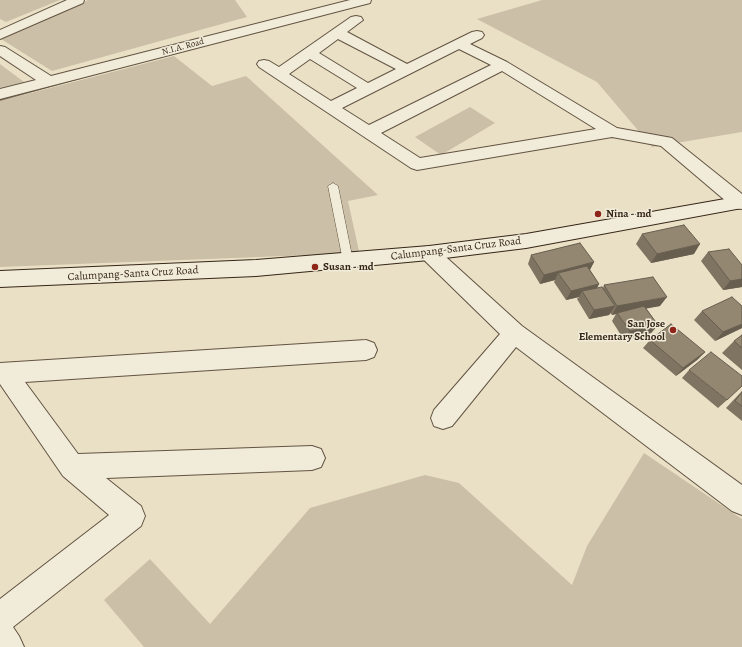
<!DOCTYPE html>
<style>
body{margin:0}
canvas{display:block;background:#e9e0c5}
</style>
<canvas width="742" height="647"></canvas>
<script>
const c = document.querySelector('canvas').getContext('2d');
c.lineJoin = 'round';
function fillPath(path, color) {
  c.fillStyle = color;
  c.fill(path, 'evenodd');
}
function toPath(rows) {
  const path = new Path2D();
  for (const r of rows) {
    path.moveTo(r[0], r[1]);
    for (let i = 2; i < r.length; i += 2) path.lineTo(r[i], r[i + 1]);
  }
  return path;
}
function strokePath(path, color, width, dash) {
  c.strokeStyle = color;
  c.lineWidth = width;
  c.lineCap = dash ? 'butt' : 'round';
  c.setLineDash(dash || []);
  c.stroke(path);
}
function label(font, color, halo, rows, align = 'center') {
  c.font = font + ' Alegreya,serif';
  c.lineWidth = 3;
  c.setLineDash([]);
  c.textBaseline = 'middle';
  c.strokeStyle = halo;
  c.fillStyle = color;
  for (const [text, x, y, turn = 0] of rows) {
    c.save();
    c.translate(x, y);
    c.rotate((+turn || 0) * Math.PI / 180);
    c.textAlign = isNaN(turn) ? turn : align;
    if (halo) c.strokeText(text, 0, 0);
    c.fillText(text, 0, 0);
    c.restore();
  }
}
fillPath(toPath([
 [0,0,60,0,6,22,0,19],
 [88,0,235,0,247,17,52,71,1,39],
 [542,0,742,0,742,132,652,147,597,82,477,19],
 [174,56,212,86,246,76,378,195,348,201,359,251,337,254,0,267,0,101],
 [0,64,24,82,0,88],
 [470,107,495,123,441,155,415,137],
 [644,453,742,519,742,647,144,647,104,600,150,559,210,624,310,508,425,475,459,483,572,585,587,546]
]), '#cbc0a7');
fillPath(toPath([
 [117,67,120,68,0,101,0,99,117,67]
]), '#7d705c');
const lane = toPath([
 [333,183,338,186,353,261,352,264,348,265,344,264,343,261,328,186,333,183]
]);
const street = toPath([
 [67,0,84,0,83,3,0,39,0,30,67,0],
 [350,0,371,0,370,3,0,99,0,89,36,80,0,56,0,46,5,47,51,76,350,0],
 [356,16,361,17,363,20,347,32,407,64,472,32,477,31,482,32,484,35,482,38,470,44,507,62,617,128,672,138,742,194,742,209,734,208,661,146,612,137,417,170,411,168,259,67,257,64,259,61,264,60,269,61,279,67,351,17,356,16],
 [338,39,396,69,368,83,319,53,338,39],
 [459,49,491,65,369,125,342,108,459,49],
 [310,59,357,88,331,101,289,74,310,59],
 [502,71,596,129,420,158,381,133,502,71],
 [429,246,436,248,522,326,742,485,742,515,732,511,516,347,452,426,443,429,434,426,431,418,434,410,500,334,422,258,419,253,422,248,429,246],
 [366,340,374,343,377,350,374,357,366,360,25,382,78,454,312,446,321,449,325,458,321,467,312,470,106,478,141,506,145,516,141,526,13,627,19,636,24,647,0,647,0,599,109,515,63,476,0,384,0,363,366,340]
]);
const secondary = toPath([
 [742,196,742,208,526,248,429,260,256,276,0,287,0,271,256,260,429,246,526,234,742,196]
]);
strokePath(lane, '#635442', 1);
strokePath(street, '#635442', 2);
strokePath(secondary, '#362617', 2);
fillPath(lane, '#f1ebd9');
fillPath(street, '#f1ebd9');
fillPath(secondary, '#f1ebd9');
fillPath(toPath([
 [642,234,694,254,651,263,636,244],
 [708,252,742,265,742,287,723,290,701,261],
 [531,255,594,262,590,270,599,284,597,288,603,288,604,285,660,306,646,308,658,325,651,333,624,340,612,321,616,314,612,315,610,313,609,315,589,319,577,299,579,297,566,300,554,282,555,280,540,284,528,264],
 [702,311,742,328,715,341,694,320],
 [742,335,742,370,722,353,734,341],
 [650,340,705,352,697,360,676,376,643,348],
 [689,370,727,400,718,408,682,378],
 [742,391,742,421,726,408]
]), '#7e7461');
fillPath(toPath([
 [700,244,694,254,651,263,657,254],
 [594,262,589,271,558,273,555,280,540,284,544,275],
 [742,279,742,287,723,290,730,281],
 [599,284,594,293,582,291,579,297,566,300,571,291],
 [667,297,660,306,618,314,617,313,616,314,612,315,617,306],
 [615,306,609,315,589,319,594,310],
 [742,324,742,328,715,341,723,332],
 [658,325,651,333,624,340,630,331],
 [705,352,697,360,676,376,683,368]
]), '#675e4f');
const building = toPath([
 [684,225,700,244,657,254,642,234,684,225],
 [580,243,594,262,544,275,531,255,580,243],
 [729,249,742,265,742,279,730,281,708,252,729,249],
 [587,266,599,284,571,291,558,273,587,266],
 [653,277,667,297,617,306,604,285,653,277],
 [602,287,615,306,594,310,582,291,602,287],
 [732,297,742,306,742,324,723,332,702,311,732,297],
 [644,306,658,325,630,331,617,313,644,306],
 [671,324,705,352,683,368,650,340,671,324],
 [742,335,742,348,734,341,742,335],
 [711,352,742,376,742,386,727,400,689,370,711,352],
 [742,392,742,406,735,401,742,392]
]);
fillPath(building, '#938771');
strokePath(building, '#675e4f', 1);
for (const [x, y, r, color] of [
 [598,214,4,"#8f2418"],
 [315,267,4,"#8f2418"],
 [673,330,4,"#8f2418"]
]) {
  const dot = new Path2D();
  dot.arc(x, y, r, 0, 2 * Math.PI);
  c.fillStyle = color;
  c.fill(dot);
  strokePath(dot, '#f1ebd9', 1.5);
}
label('9px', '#362617', '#f1ebd9', [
 ["N.I.A. Road",183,47,-15]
]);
label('bold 11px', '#362617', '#f1ebd9', [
 ["Nina - md",606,214],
 ["Susan - md",323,267],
 ["San Jose",665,324,"right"],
 ["Elementary School",665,337,"right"]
], 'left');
label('11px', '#362617', '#f1ebd9', [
 ["Calumpang-Santa Cruz Road",456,249,-7],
 ["Calumpang-Santa Cruz Road",133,274,-3]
]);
</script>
